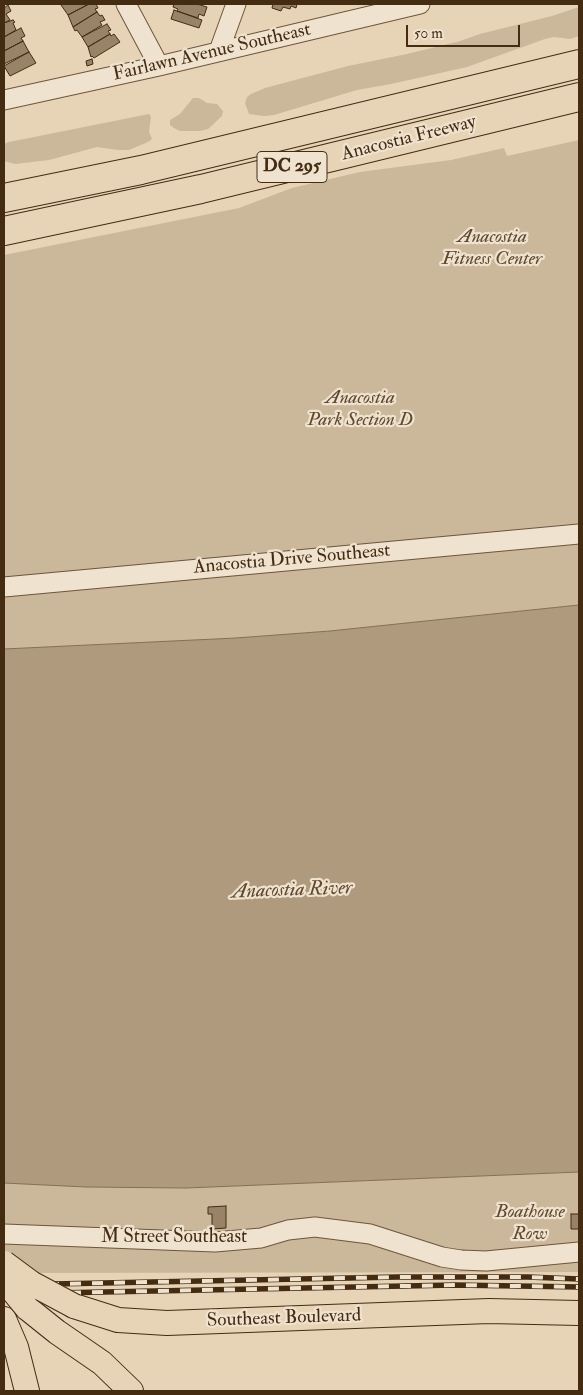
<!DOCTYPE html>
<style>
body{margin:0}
#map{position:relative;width:583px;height:1395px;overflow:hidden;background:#e7d3b5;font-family:"IM FELL Double Pica",serif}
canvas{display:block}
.frame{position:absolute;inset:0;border:5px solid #442c13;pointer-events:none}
.scale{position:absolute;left:406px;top:25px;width:114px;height:22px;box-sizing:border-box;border:2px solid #442c13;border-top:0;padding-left:6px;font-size:15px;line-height:18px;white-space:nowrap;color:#442c13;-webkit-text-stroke:4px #efe2cf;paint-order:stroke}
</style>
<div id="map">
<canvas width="583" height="1395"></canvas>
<div class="frame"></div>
<div class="scale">50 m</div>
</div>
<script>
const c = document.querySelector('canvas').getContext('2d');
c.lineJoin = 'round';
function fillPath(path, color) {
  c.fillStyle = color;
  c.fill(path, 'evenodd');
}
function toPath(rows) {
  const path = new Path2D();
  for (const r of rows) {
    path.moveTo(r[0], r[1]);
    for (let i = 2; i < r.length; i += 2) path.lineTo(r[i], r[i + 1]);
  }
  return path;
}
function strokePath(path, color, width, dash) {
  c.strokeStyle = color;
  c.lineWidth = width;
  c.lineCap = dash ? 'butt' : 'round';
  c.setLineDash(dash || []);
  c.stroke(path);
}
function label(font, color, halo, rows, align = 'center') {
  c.font = font + ' "IM FELL Double Pica",serif';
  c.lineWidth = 4.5;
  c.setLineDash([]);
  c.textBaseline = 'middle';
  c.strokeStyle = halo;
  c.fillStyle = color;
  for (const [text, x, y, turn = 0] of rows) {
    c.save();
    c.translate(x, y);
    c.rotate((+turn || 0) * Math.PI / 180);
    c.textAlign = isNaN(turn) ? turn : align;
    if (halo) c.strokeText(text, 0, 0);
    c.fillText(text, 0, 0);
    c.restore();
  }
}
fillPath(toPath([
 [579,7,579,36,570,39,554,37,545,39,467,67,391,84,357,90,274,115,264,116,249,114,245,103,247,97,251,94,265,88,348,66,407,54,460,41,480,34,552,16],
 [193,98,199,98,207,103,217,104,223,111,222,116,208,129,200,131,180,131,174,128,170,125,170,120,180,114],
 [149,114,151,117,149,132,152,139,148,142,129,150,118,150,97,147,49,160,15,164,4,161,4,144,9,142],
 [579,140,579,605,330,631,236,638,4,649,4,255,239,208,292,188,360,172,451,160,504,148,507,156],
 [579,1172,579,1272,4,1273,4,1183,86,1187,186,1188]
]), '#cbb799');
const water = toPath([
 [579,605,579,1172,186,1188,86,1187,4,1183,4,649,236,638,330,631,579,605]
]);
fillPath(water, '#b09a7e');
strokePath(water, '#856e53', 1);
const building = toPath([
 [63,4,89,4,68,15,61,5,63,4],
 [89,4,96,4,98,8,95,9,97,12,73,27,68,15,89,4],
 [174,4,197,4,207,7,204,16,199,14,198,18,177,11,178,9,173,7,174,4],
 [273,4,297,4,296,8,291,6,290,9,283,7,281,11,272,8,273,4],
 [8,5,11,11,6,14,10,20,4,23,4,8,8,5],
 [174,10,202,20,199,28,171,19,174,10],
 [97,12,100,16,102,15,105,20,100,22,102,25,82,37,77,30,75,31,73,27,97,12],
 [13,20,15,22,13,23,16,30,4,37,4,23,13,20],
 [107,24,111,30,108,31,110,34,88,47,82,37,107,24],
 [21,28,25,36,21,38,23,41,4,51,4,37,21,28],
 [110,34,111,36,114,34,120,42,94,58,92,56,91,57,88,47,110,34],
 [23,41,29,52,4,64,4,51,23,41],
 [29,52,36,63,10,76,4,66,29,52],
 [92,59,93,64,87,66,86,61,92,59],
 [226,1206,226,1228,212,1229,212,1214,208,1214,208,1207,226,1206],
 [571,1214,579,1214,579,1229,571,1229,571,1214]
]);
fillPath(building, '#998367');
strokePath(building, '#442c13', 1);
const minor = toPath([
 [126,4,159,66],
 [219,51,236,4],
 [4,100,159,66,420,4],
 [4,587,579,534],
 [4,1234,215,1242,261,1238,288,1230,315,1227,370,1234,442,1257,461,1260,486,1261,579,1252]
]);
const major = toPath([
 [74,1306,118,1320,167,1323,489,1311,579,1313],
 [27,1308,57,1332,102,1363,131,1391],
 [4,1319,16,1347,27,1391]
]);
const highway = toPath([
 [4,198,141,170,579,64],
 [4,231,201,189,579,97]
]);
strokePath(minor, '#6d563c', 21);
strokePath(major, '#442c13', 26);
strokePath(highway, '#442c13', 30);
strokePath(minor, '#efe2cf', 19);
strokePath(major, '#e7d3b5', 24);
strokePath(highway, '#e7d3b5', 28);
const rail = toPath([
 [4,1285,398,1277,528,1277,579,1279],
 [4,1294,455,1285,579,1287]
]);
strokePath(rail, '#442c13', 5.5);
strokePath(rail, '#efe2cf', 4, [11]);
const majorBridge = toPath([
 [4,1263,31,1283,74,1306],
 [4,1280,27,1308]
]);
strokePath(majorBridge, '#442c13', 26, []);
strokePath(majorBridge, '#e7d3b5', 24);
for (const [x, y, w] of [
 [292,167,70]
]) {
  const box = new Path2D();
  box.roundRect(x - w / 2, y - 15.5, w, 31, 4);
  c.fillStyle = '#efe2cf';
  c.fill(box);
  strokePath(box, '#442c13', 1);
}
label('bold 18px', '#442c13', null, [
 ["DC 295",292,167]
]);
label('19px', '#442c13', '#efe2cf', [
 ["Fairlawn Avenue Southeast",212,53,-13],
 ["Anacostia Freeway",409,139,-14],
 ["Anacostia Drive Southeast",292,560,-5],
 ["M Street Southeast",174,1238],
 ["Southeast Boulevard",284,1319,-2]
]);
label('italic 19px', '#5f482e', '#efe2cf', [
 ["Anacostia",492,238],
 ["Fitness Center",492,260],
 ["Anacostia",360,399],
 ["Park Section D",360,421],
 ["Boathouse",530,1213],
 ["Row",530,1235]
]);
label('italic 20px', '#5f482e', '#efe2cf', [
 ["Anacostia River",292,891,-2]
]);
</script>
